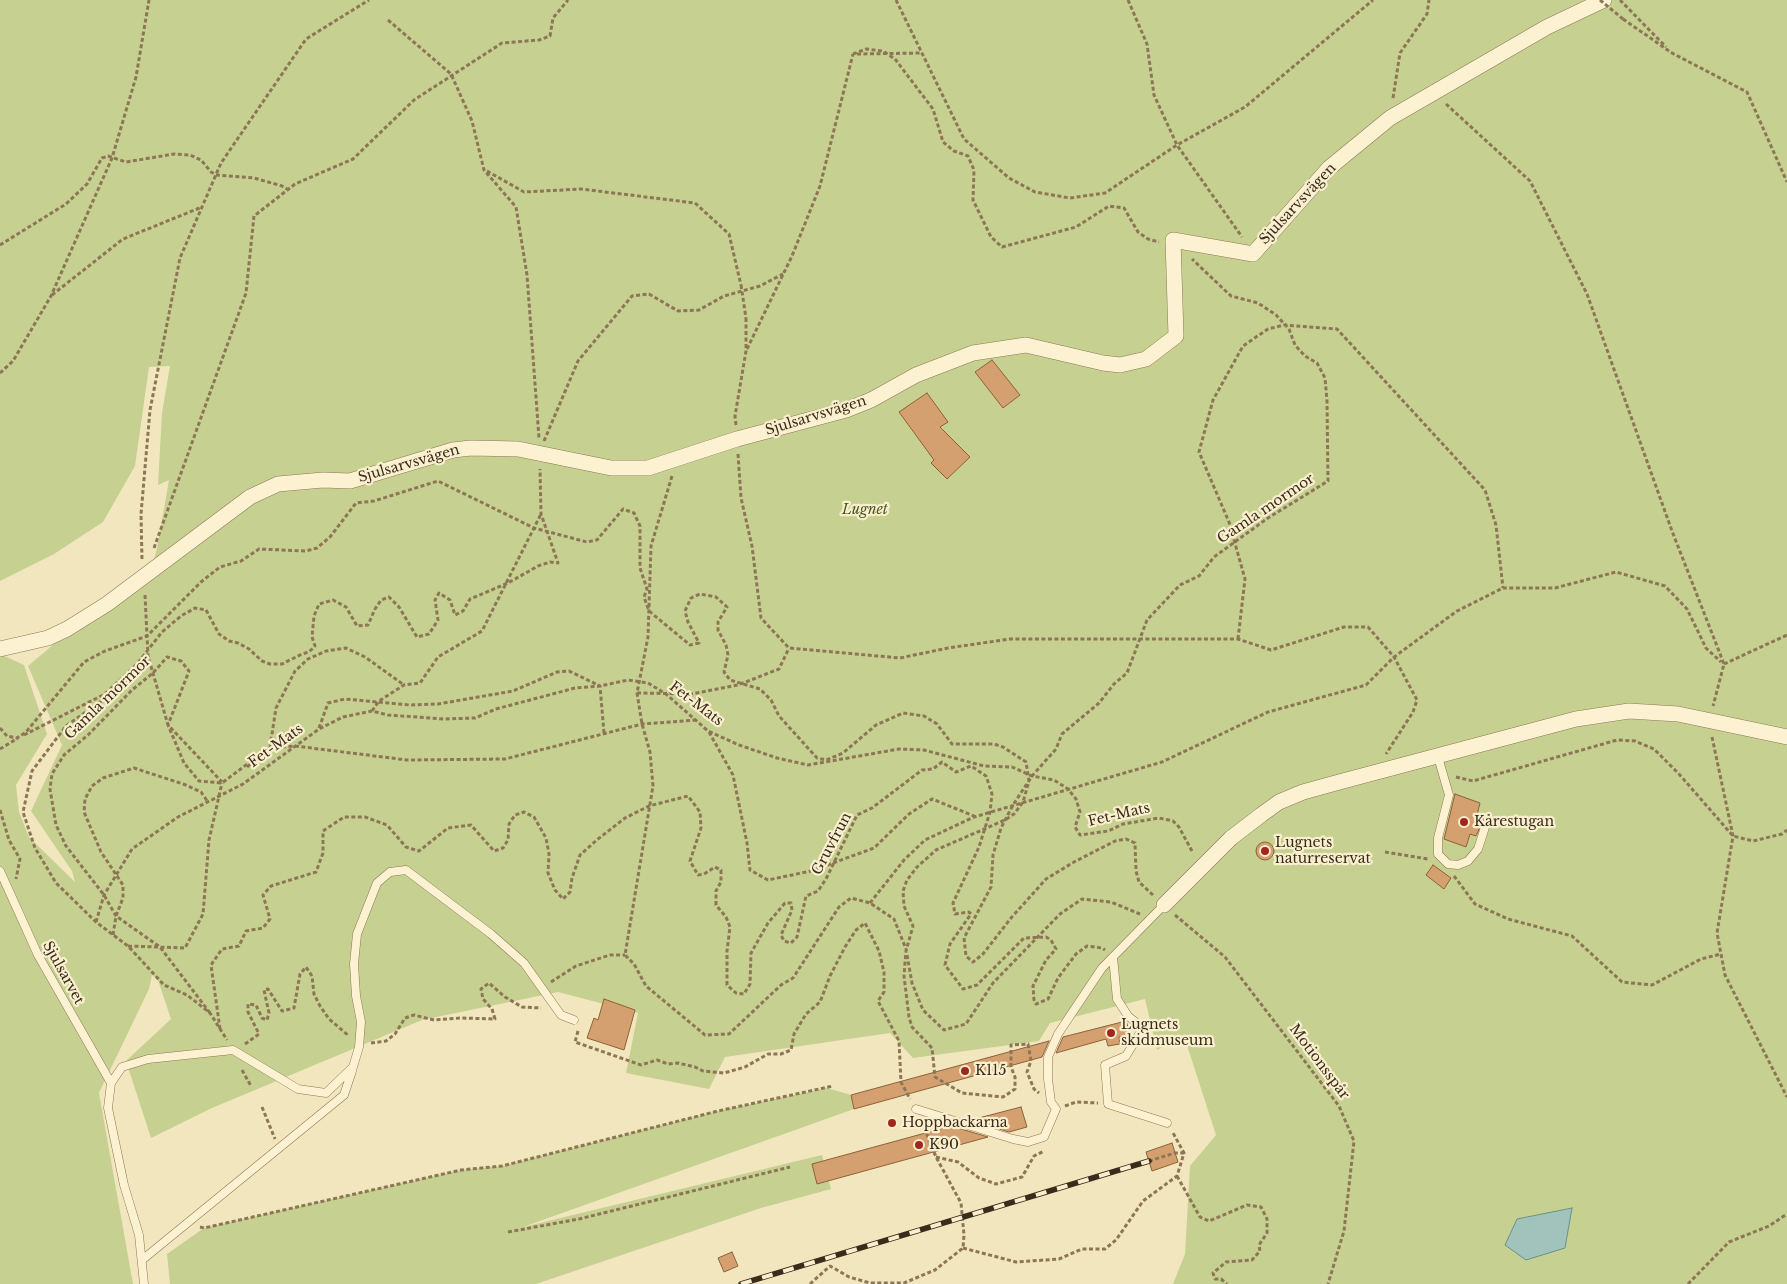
<!DOCTYPE html>
<meta charset="utf-8">
<style>
body{margin:0}
canvas{display:block;background:#f2e6be}
</style>
<canvas width="1787" height="1284"></canvas>
<script>
const c = document.querySelector('canvas').getContext('2d');
c.lineJoin = 'round';
function fillPath(path, color) {
  c.fillStyle = color;
  c.fill(path, 'evenodd');
}
function toPath(rows) {
  const path = new Path2D();
  for (const r of rows) {
    if (r.length === 3) {
      path.moveTo(r[0] + r[2], r[1]);
      path.arc(r[0], r[1], r[2], 0, 2 * Math.PI);
      continue;
    }
    path.moveTo(r[0], r[1]);
    for (let i = 2; i < r.length; i += 2) path.lineTo(r[i], r[i + 1]);
  }
  return path;
}
function strokePath(path, color, width, dash) {
  c.strokeStyle = color;
  c.lineWidth = width;
  c.lineCap = dash ? 'butt' : 'round';
  c.setLineDash(dash || []);
  c.stroke(path);
}
function label(font, color, halo, rows, align = 'center') {
  c.font = font + ' "Libre Baskerville",serif';
  c.lineWidth = 4.5;
  c.setLineDash([]);
  c.textBaseline = 'middle';
  c.strokeStyle = halo;
  c.fillStyle = color;
  for (const [text, x, y, turn = 0] of rows) {
    c.save();
    c.translate(x, y);
    c.rotate((+turn || 0) * Math.PI / 180);
    c.textAlign = isNaN(turn) ? turn : align;
    if (halo) c.strokeText(text, 0, 0);
    c.fillText(text, 0, 0);
    c.restore();
  }
}
fillPath(toPath([
 [0,0,1787,0,1787,1284,1173,1284,1185,1254,1190,1166,1216,1135,1184,1036,1157,1050,1145,999,1050,1023,1039,1041,913,1058,890,1033,725,1057,709,1089,626,1073,638,1013,558,992,422,1020,212,1108,151,1138,126,1061,171,1019,158,980,152,975,149,989,99,1093,133,1284,0,1284,0,654,24,665,47,734,16,785,19,812,29,837,75,882,72,871,31,811,62,745,28,666,154,559,157,549,169,480,158,485,162,413,170,366,149,367,135,466,103,522,54,554,0,581],
 [827,1088,851,1095,854,1109,523,1227,822,1155,831,1189,761,1208,536,1284,170,1284,167,1254,204,1228,461,1170,502,1166,718,1111]
]), '#c6d191');
const water = toPath([
 [1572,1208,1565,1248,1526,1260,1505,1245,1517,1219,1572,1208]
]);
fillPath(water, '#a2c3bc');
strokePath(water, '#68928a', 1);
const building = toPath([
 [992,360,1020,395,1003,408,975,372,992,360],
 [927,393,948,422,940,427,970,457,947,479,931,463,934,460,899,412,927,393],
 [1455,794,1480,803,1477,815,1484,818,1476,836,1470,834,1466,847,1444,839,1455,794],
 [1265,851,9],
 [1433,865,1451,878,1444,889,1426,875,1433,865],
 [604,999,635,1010,624,1050,587,1038,594,1018,598,1020,604,999],
 [1126,1021,1130,1033,1119,1037,1120,1044,1108,1046,1106,1039,1056,1053,1063,1037,1126,1021],
 [1049,1041,1042,1057,854,1109,851,1095,1049,1041],
 [1021,1107,1027,1127,1009,1132,971,1120,1021,1107],
 [951,1126,988,1137,817,1184,812,1164,951,1126],
 [1172,1143,1178,1162,1152,1171,1146,1152,1172,1143],
 [732,1252,738,1266,724,1272,718,1258,732,1252]
]);
fillPath(building, '#d5a070');
strokePath(building, '#8e6038', 1);
const lane = toPath([
 [1438,757,1449,795,1438,838,1438,854,1448,864,1458,865,1468,861,1478,849,1486,824],
 [0,871,38,955,111,1083],
 [1113,957,1117,999,1128,1016,1143,1028,1126,1056,1105,1065,1108,1104,1167,1123],
 [916,1109,1013,1139,1028,1142,1044,1137,1056,1109,1051,1102,1048,1079,1048,1057,1058,1034,1102,968,1164,905],
 [142,1260,344,1095,352,1071],
 [144,1284,139,1235,124,1185,108,1108,111,1083,122,1067,148,1059,233,1050,298,1089,326,1093,353,1067,359,1047,361,1022,356,996,354,964,357,934,377,883,390,872,406,870,491,934,524,963,561,1015,574,1020]
]);
const street = toPath([
 [0,649,48,638,67,629,107,604,250,497,278,484,323,480,350,481,453,450,471,448,518,449,611,468,648,468,737,439,846,410,871,400,916,375,973,353,1026,345,1103,363,1120,365,1146,359,1176,336,1173,240,1253,254,1329,168,1390,118,1547,27,1604,0],
 [1164,905,1231,838,1261,815,1279,802,1303,792,1343,781,1576,719,1629,711,1678,714,1787,737]
]);
strokePath(lane, '#8d7655', 9);
strokePath(street, '#8d7655', 16);
strokePath(toPath([
 [896,0,964,139,1009,178,1035,192,1070,198,1105,193,1177,145,1245,107,1373,0],
 [1128,0,1147,44,1154,95,1177,145,1242,237],
 [1620,0,1666,47],
 [1623,19,1672,53,1747,92,1787,182],
 [388,20,451,74,472,121,484,170,516,207,527,275,539,438],
 [853,54,866,49,883,51,895,59,933,109,943,142,954,151,968,156,974,170,973,200,991,237,1002,247,1076,227,1109,206,1124,208,1138,232,1148,239,1159,242],
 [857,54,922,53],
 [1393,98,1400,53,1427,14,1429,0],
 [1446,104,1530,181,1587,294,1672,531,1724,664,1713,706],
 [487,171,524,192,581,189,695,203,729,234,741,285],
 [0,245,66,204,87,184,102,158,108,156,126,162,174,154,190,155,201,160,211,172,217,175,254,178,282,186,287,189],
 [52,295,123,239,202,207],
 [747,349,792,256,820,186,853,54],
 [0,373,13,361,51,296,112,158,136,77,149,0],
 [736,425,735,416,746,351,746,318],
 [544,441,578,361,632,296,649,294,678,311,699,310,724,296,760,286,783,274],
 [738,454,741,498,752,546,761,618,789,648,900,658,948,648,1010,639,1238,639,1271,650,1344,627,1368,627,1394,657,1417,700,1413,712,1386,754],
 [672,476,651,546,648,637,637,693,642,724,650,752,653,786,625,955,634,964,646,986,705,1035,729,1034,781,985,793,978,839,907,851,898,870,903,894,919,906,949],
 [154,548,246,293,254,216,295,184,353,159,414,100,502,43,539,40,550,36,553,18,568,0],
 [142,559,141,514,150,410,180,258,221,163,306,39,369,0],
 [145,595,148,656,168,725,222,782],
 [1238,639,1245,579,1229,522,1199,452,1213,400,1243,346,1268,329,1284,325,1337,329,1485,490,1496,525,1503,588],
 [148,656,117,690,66,726,32,771,23,812,35,848,56,883,96,922,128,946,164,985,187,995,210,1013,227,1040],
 [1724,664,1787,635],
 [637,693,691,694,738,685,779,669,789,648],
 [372,711,379,701,404,685,420,683,438,657,482,631,541,514],
 [0,728,7,736,17,738,26,732,84,662,105,651,147,636,201,582,220,567,241,561,259,549,306,551,317,548,330,537,356,503,374,501,438,481,534,528,587,542,597,540,623,509,634,513,640,526,640,568,647,589,644,597,649,611,690,645,699,643,688,622,685,611,691,598,700,594,716,597,727,607,718,622,718,630,726,645,728,655,724,672,730,680,760,689,771,700,779,716,817,758,826,760,843,753,876,725,903,713,924,716,937,724,952,744,994,744,1003,747,1026,762,1029,781,1023,802,1014,814,1005,820,936,850,917,867,907,880,903,891,904,906,913,926,906,951,904,976,909,1017,912,1027,932,1048,935,1077,962,1093,1003,1097,1015,1089,1015,1077,1011,1067,1011,1045,1028,1044,1031,1061,1027,1072,1034,1089,1039,1093],
 [319,728,328,703,345,699,410,705,438,704,513,691,557,672,569,671,600,686,604,733],
 [709,732,733,775,747,843,750,870,768,880,811,871,874,848,909,814,932,799,974,816],
 [24,735,105,694,137,664,162,632,181,616,195,608,206,610,219,634,229,641,238,643,249,649,262,661,270,664,282,664,302,654,309,652,315,646,312,637,314,616,319,604,333,600,346,607,357,626,368,625,375,609,381,600,389,597,399,607,417,637,429,634,438,620,435,600,439,593,450,600,455,615,463,611,470,599,508,583,538,566,550,562,558,563,541,514,540,469],
 [1712,737,1733,836,1717,933,1725,975,1787,1097],
 [269,748,295,746,407,760,505,759,642,724,697,720],
 [0,749,18,738],
 [247,767,261,756],
 [1456,777,1473,781,1617,740,1635,741,1654,749,1679,774,1733,836,1753,841,1782,834,1787,830],
 [0,810,9,840,20,859,16,879],
 [1385,852,1428,859],
 [1454,876,1475,904,1508,919,1572,936,1622,982,1652,985,1701,959,1721,954],
 [1153,895,1139,882,1136,871,1135,843,1126,839,1115,841,1074,862,1046,879,1011,918,983,954,973,962,966,956,964,938,991,887,993,855,1001,828,1013,805,1032,776,1056,749,1062,734,1099,703,1114,684,1127,673,1147,620,1180,585,1199,576,1214,557,1268,518,1328,481,1327,401,1325,378,1317,363,1305,356,1295,345,1289,329,1276,315,1258,303,1231,296,1192,259],
 [870,903,904,860,925,840,974,817,1162,762,1268,712,1366,685,1394,657,1457,611,1503,588,1555,588,1616,572,1665,586,1687,609,1706,648,1721,662],
 [1175,915,1225,957,1339,1106,1354,1141,1344,1231,1328,1284],
 [96,922,104,895,132,849,178,817,243,784,319,729,343,717,372,711,388,715,444,719,475,718,496,709,575,688,600,686,628,680,648,683,666,694,708,731,739,745,777,758,808,765,899,749,924,750,984,766,1012,767,1032,776,1054,780,1068,789,1076,799,1080,812,1075,827,1080,835,1108,831,1123,824,1159,818,1173,821,1179,827,1193,853],
 [113,935,116,916,123,898,123,885,101,852,84,812,85,799,92,786,103,778,134,768,186,785,201,792,208,802],
 [128,946,185,948,203,914,209,840,222,783],
 [907,955,912,983,923,1010,944,1030,966,1024,993,983,1060,914,1082,899,1111,902,1140,914],
 [551,982,576,966,610,955,625,955],
 [210,1013,160,947,116,916,104,895,66,846,56,825,50,789,52,774,64,755,88,735,132,690,153,673,167,657,181,661,189,671,168,725,184,763,199,781,222,783,270,747,276,708,295,671,308,659,326,651,346,648,365,657,404,685],
 [220,1029,211,965,222,949,239,946,246,931,263,928,270,919,263,895,271,886,316,872,323,853,323,831,344,817,365,817,387,825,406,847,419,851,448,828,471,825,494,851,503,848,508,840,509,824,515,815,524,812,534,817,546,838,549,854,548,873,555,890,563,899,570,892,572,878,580,855,598,839,625,818,649,806,688,796,700,812,701,828,690,861,698,875,704,874,715,867,721,870,721,882,716,891,716,905,726,917,730,927,727,951,727,985,736,993,744,994,750,984,751,953,768,923,785,903,791,903,792,910,781,935,784,941,791,943,797,937,806,896,818,891,826,879,857,815,872,808,922,770,933,769,942,762,956,772,971,766,986,776,992,794,990,812,979,847,953,903,955,914,969,912,971,914,950,944,945,965,963,989,977,985,1024,938,1046,937,1051,940,1056,949,1046,960,1033,986,1034,1000,1036,1004,1048,999,1058,978,1076,954,1087,946,1102,948,1105,950],
 [578,1031,575,1042,641,1065,657,1060,668,1064,678,1063,695,1067,703,1071,724,1073,745,1067,768,1054,781,1054,791,1050,794,1034,806,1014,820,1002,830,976,845,947,856,930,865,923,879,951,884,972,884,992,878,1001,899,1041,901,1082,910,1099],
 [371,1043,386,1041,395,1034,405,1018,414,1015,434,1020,461,1018,495,1019,492,1009,483,999,481,989,489,983,505,997,522,1007,541,1008],
 [245,1044,259,1034,248,1012,248,1004,256,1005,262,1018,267,1020,269,1013,264,990,268,989,282,1011,294,1008,300,974,306,967,312,976,314,994,320,1006,329,1019,349,1036],
 [242,1070,251,1086],
 [1065,1106,1076,1102,1098,1103],
 [262,1107,275,1139],
 [936,1157,958,1162,979,1178,996,1184,1022,1177,1034,1156,1044,1151],
 [1149,1161,1175,1153,1184,1153],
 [1177,1176,1200,1217,1209,1221,1247,1205,1261,1207,1267,1219,1267,1233,1259,1245,1260,1251,1252,1260,1226,1262,1213,1273,1215,1279,1221,1279,1227,1284],
 [200,1227,204,1228,461,1170,502,1166,718,1111,833,1086],
 [508,1232,579,1219,790,1167],
 [963,1248,1016,1262,1059,1259,1082,1249,1105,1249,1116,1240,1143,1201,1177,1176,1184,1153,1172,1131],
 [810,1284,830,1266,849,1277,870,1283,904,1283,935,1270,963,1248,964,1235,961,1203,936,1157,922,1122],
 [1688,1284,1729,1242,1769,1226,1787,1214]
]), '#8d7655', 3, [4, 2.5]);
strokePath(lane, '#fcf2d2', 8);
strokePath(street, '#fcf2d2', 15);
const rail = toPath([
 [741,1284,1149,1161]
]);
strokePath(rail, '#3a2c1b', 5.5);
strokePath(rail, '#f9efce', 4, [11]);
strokePath(toPath([
 [1600,0,1623,19],
 [741,285,746,318]
]), '#8d7655', 3, [4, 2.5]);
for (const [x, y, r, color] of [
 [1464,822,5,"#a2261e"],
 [1265,851,5,"#a2261e"],
 [1111,1033,5,"#a2261e"],
 [965,1071,5,"#a2261e"],
 [892,1123,5,"#a2261e"],
 [919,1145,5,"#a2261e"]
]) {
  const dot = new Path2D();
  dot.arc(x, y, r, 0, 2 * Math.PI);
  c.fillStyle = color;
  c.fill(dot);
  strokePath(dot, '#f9efce', 2);
}
label('14px', '#3a2c1b', '#f9efce', [
 ["Sjulsarvsvägen",1298,204,-47],
 ["Sjulsarvsvägen",816,416,-17],
 ["Sjulsarvsvägen",409,464,-16],
 ["Gamla mormor",1266,509,-34],
 ["Gamla mormor",108,698,-44],
 ["Fet-Mats",696,704,37],
 ["Fet-Mats",276,746,-36],
 ["Fet-Mats",1119,815,-13],
 ["Gruvfrun",832,844,-62],
 ["Sjulsarvet",63,973,61],
 ["Motionsspår",1319,1062,53]
]);
label('italic 14px', '#47591f', '#f9efce', [
 ["Lugnet",865,510]
]);
label('14px', '#3a2c1b', '#f9efce', [
 ["Kårestugan",1474,822],
 ["Lugnets",1275,843],
 ["naturreservat",1275,859],
 ["Lugnets",1121,1025],
 ["skidmuseum",1121,1041],
 ["K115",975,1071],
 ["Hoppbackarna",902,1123],
 ["K90",929,1145]
], 'left');
</script>
